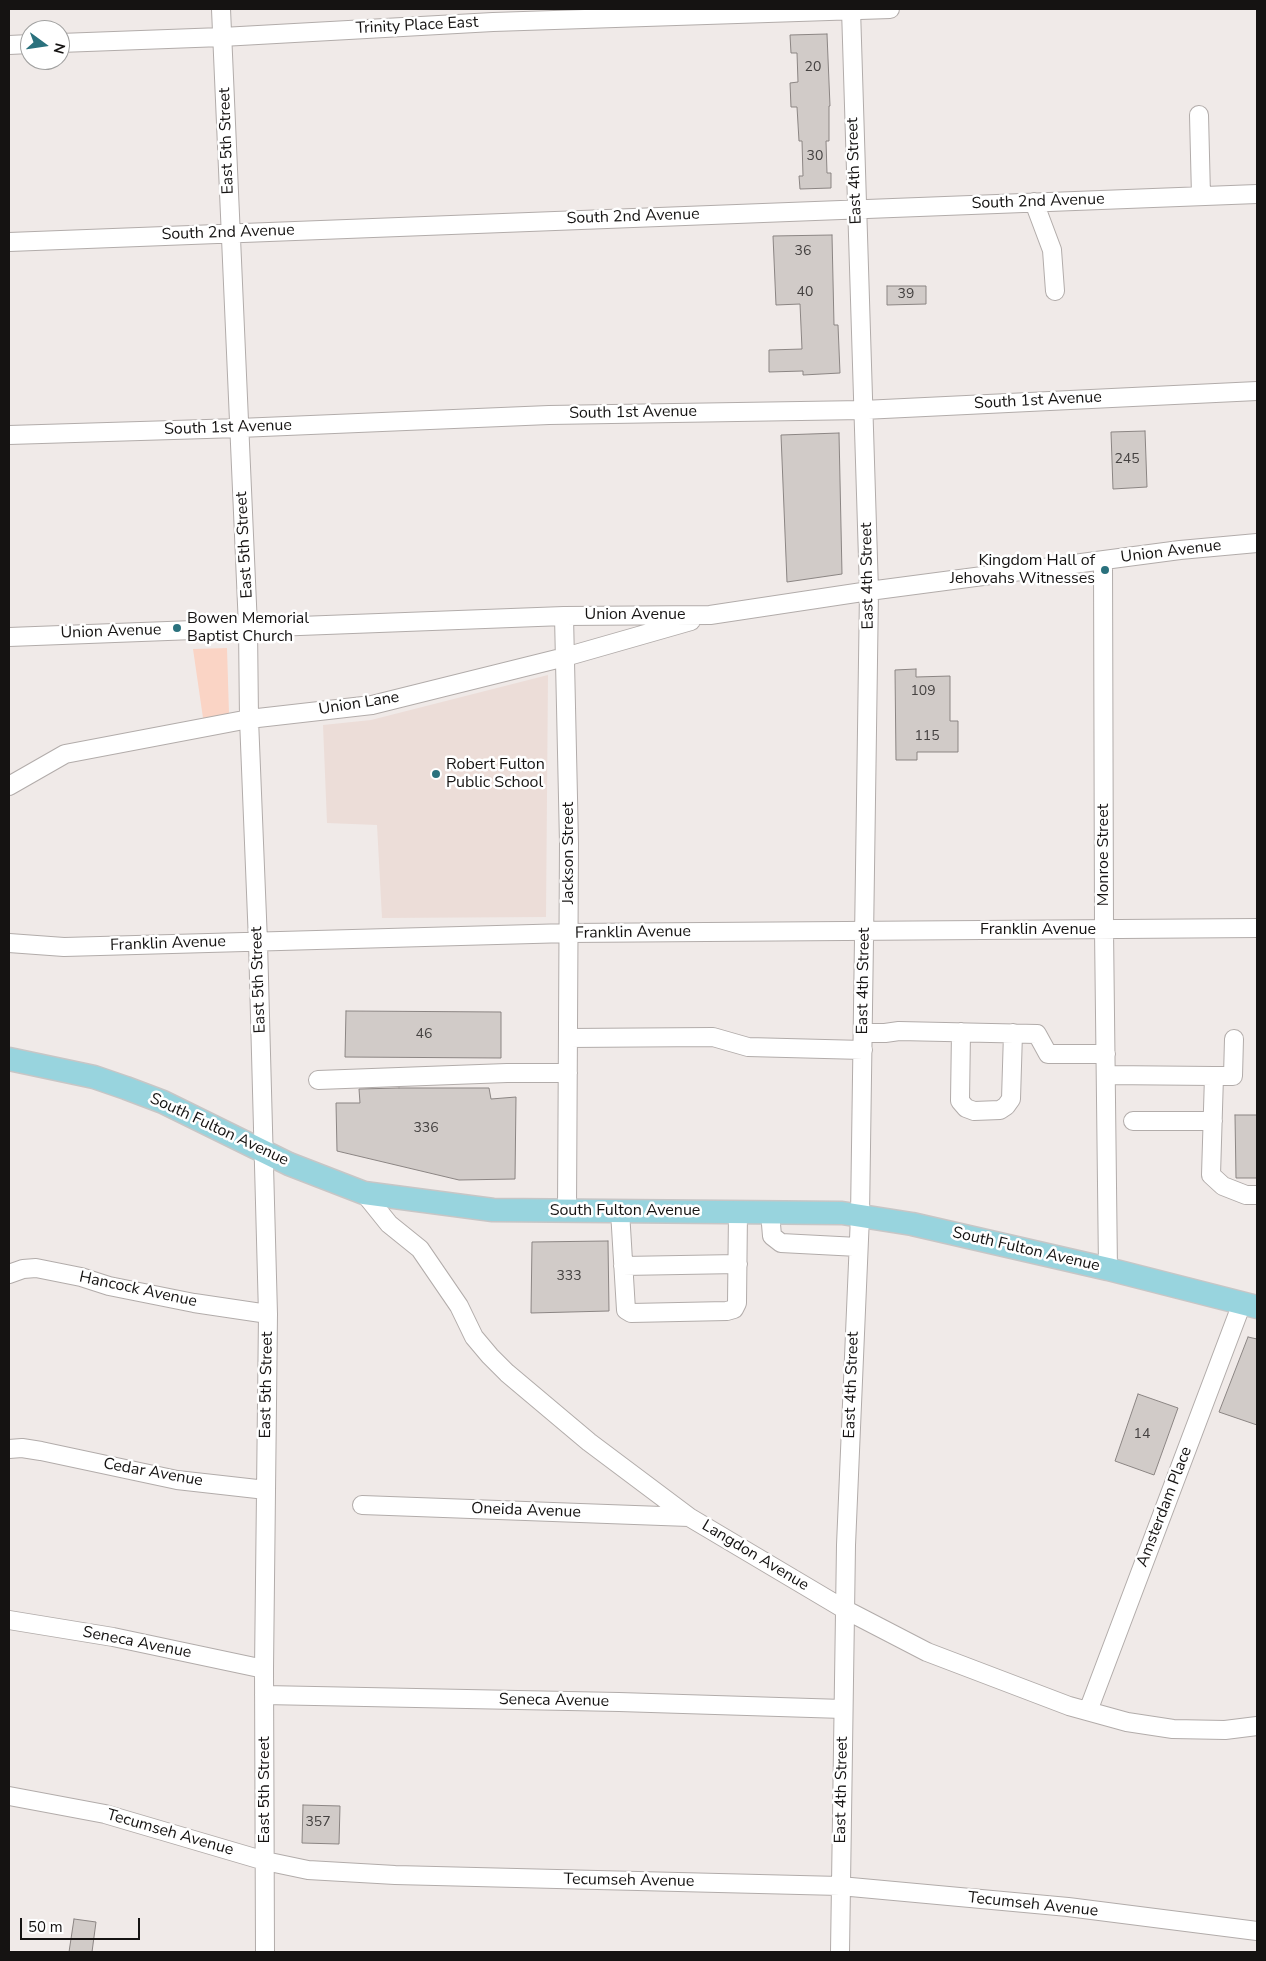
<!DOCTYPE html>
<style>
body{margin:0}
#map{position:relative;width:1266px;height:1961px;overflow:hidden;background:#f0eae8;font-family:"Nunito Sans",sans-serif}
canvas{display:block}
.frame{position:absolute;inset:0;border:10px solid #151312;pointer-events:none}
.north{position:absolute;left:20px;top:20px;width:50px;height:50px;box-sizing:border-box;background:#fff;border:1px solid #a1a1a0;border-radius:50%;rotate:104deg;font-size:14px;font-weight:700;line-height:20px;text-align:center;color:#151312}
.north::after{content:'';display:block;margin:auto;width:18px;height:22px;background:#2a717d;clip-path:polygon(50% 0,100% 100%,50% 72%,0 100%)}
.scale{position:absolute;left:20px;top:1918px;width:120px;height:22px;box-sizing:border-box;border:2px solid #151312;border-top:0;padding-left:6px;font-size:15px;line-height:18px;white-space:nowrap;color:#151312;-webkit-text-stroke:4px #fff;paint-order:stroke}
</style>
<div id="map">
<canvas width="1266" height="1961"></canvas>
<div class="frame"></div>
<div class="north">N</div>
<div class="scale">50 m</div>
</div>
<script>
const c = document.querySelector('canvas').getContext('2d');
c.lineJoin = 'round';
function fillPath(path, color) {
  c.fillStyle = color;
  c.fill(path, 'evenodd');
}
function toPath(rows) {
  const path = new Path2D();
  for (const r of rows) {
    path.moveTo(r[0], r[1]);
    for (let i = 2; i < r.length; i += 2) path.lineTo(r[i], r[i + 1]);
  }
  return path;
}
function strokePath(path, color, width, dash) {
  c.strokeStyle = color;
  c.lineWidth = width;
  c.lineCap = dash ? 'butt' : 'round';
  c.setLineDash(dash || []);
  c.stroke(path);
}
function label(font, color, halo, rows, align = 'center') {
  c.font = font + ' "Nunito Sans",sans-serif';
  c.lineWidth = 5;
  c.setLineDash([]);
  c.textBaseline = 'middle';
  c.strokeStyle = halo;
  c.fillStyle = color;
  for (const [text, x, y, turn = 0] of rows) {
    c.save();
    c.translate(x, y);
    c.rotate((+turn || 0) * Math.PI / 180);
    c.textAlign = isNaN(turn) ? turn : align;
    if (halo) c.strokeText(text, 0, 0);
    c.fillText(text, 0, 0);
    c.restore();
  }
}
fillPath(toPath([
 [548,675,546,917,382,918,377,825,327,823,323,725,371,720]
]), '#ecddd8');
fillPath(toPath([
 [227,648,229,714,203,718,193,649]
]), '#fad4c5');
const building = toPath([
 [827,34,830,106,829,106,829,141,826,141,827,173,831,173,831,188,800,189,799,176,803,176,802,141,799,141,797,107,791,107,790,83,798,82,797,53,791,53,790,35,827,34],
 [832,235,834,325,838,325,840,373,803,375,803,371,769,372,769,350,802,349,800,304,776,305,773,236,832,235],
 [887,286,926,286,926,304,887,305,887,286],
 [1145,431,1147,487,1113,489,1111,432,1145,431],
 [839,433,842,574,787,582,781,435,839,433],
 [916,669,916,677,950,676,950,721,958,721,958,752,917,752,917,760,896,760,895,670,916,669],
 [346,1011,501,1012,501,1058,345,1057,346,1011],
 [399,1088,489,1088,491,1099,516,1097,515,1179,459,1180,337,1151,336,1103,360,1103,359,1089,399,1088],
 [1235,1115,1257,1115,1257,1178,1236,1178,1235,1115],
 [608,1241,609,1311,531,1313,532,1242,608,1241],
 [1248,1337,1257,1339,1257,1425,1219,1412,1248,1337],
 [1138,1394,1178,1408,1154,1475,1115,1461,1138,1394],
 [303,1805,340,1806,339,1844,302,1843,303,1805],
 [74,1919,96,1922,92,1952,69,1952,74,1919]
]);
fillPath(building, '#d1cbc8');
strokePath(building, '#8b8583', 1);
const minor = toPath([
 [221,9,248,627,249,719,258,942,268,1314,264,1669,265,1952],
 [60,43,222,37,493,22,890,9],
 [9,45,30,44],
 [1199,115,1201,196],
 [1034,202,1052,250,1055,291],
 [9,242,1257,194],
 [9,435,239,428,549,415,863,410,1257,391],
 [1103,561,1104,930,1108,1269],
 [564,616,569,843,567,1210],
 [9,637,564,616,710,615,869,591,1180,550,1257,543],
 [9,786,65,754,249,719,372,705,565,657,691,621],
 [9,943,64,947,569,933,1257,928],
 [961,1032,960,1101,966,1108,974,1111,1000,1110,1006,1106,1011,1099,1013,1033],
 [863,1033,885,1033,899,1031,1037,1034,1048,1054,1106,1054],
 [568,1038,713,1037,748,1047,863,1050],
 [1106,1075,1214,1076,1211,1175,1223,1186,1246,1195,1257,1195],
 [1214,1076,1233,1076,1234,1039],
 [318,1080,507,1073,568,1073],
 [1133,1121,1213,1121],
 [364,1193,389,1224,420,1249,459,1306,474,1337,490,1356,507,1373,589,1442,689,1517,844,1609,927,1652,1069,1706,1127,1722,1173,1729,1225,1730,1257,1726],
 [620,1211,626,1310,631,1313,727,1311,734,1309,737,1303,738,1212],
 [770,1212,772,1236,781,1243,858,1247],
 [623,1266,738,1264],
 [9,1274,23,1269,36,1268,81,1277,109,1286,194,1303,268,1314],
 [9,1449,22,1448,41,1451,177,1480,266,1490],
 [362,1505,689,1517],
 [9,1620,113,1637,264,1669],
 [264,1695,619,1702,843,1709],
 [1088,1711,1239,1311,1244,1304],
 [9,1796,105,1814,265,1861,308,1870,395,1875,840,1886,1068,1907,1257,1931],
 [840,1952,846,1545,860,1216,869,591,851,9]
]);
const major = toPath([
 [9,1059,94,1077,126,1088,163,1102,289,1164,364,1193,493,1210,842,1213,912,1224,1108,1269,1257,1307]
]);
strokePath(minor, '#b2acaa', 20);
strokePath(major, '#c7c6c6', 25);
strokePath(minor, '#fff', 18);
strokePath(major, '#98d4de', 22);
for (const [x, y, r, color] of [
 [1105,570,5,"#2a717d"],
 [177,628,5,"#2a717d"],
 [436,774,5,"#2a717d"]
]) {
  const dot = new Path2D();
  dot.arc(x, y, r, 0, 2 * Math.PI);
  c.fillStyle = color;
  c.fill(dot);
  strokePath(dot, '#fff', 2);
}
label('14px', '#444140', null, [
 ["20",813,68],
 ["30",815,157],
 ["36",803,252],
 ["40",805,293],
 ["39",906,295],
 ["245",1127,460],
 ["109",923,692],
 ["115",927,737],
 ["46",424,1035],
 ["336",426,1129],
 ["333",569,1277],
 ["14",1142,1435],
 ["357",318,1823]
]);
label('16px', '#151312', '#fff', [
 ["Trinity Place East",417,26,-3],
 ["East 5th Street",227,141,-92],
 ["East 4th Street",855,171,-92],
 ["South 2nd Avenue",1038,202,-2],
 ["South 2nd Avenue",633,217,-2],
 ["South 2nd Avenue",228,233,-2],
 ["South 1st Avenue",1038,401,-3],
 ["South 1st Avenue",633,413,-1],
 ["South 1st Avenue",228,428,-2],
 ["East 5th Street",245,545,-93],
 ["Union Avenue",1171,552,-7],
 ["East 4th Street",868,576,-91],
 ["Union Avenue",635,615],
 ["Union Avenue",111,632,-2],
 ["Union Lane",359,704,-9],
 ["Jackson Street",569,853,-90],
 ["Monroe Street",1104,855,-90],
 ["Franklin Avenue",1038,930],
 ["Franklin Avenue",633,933,-1],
 ["Franklin Avenue",168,944,-2],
 ["East 5th Street",259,980,-92],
 ["East 4th Street",864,981,-89],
 ["South Fulton Avenue",219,1130,25],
 ["South Fulton Avenue",625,1211],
 ["South Fulton Avenue",1026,1250,13],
 ["Hancock Avenue",138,1290,12],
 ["East 5th Street",267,1385,-89],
 ["East 4th Street",852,1385,-88],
 ["Cedar Avenue",153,1473,10],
 ["Amsterdam Place",1165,1507,-69],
 ["Oneida Avenue",526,1511,2],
 ["Langdon Avenue",755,1556,31],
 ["Seneca Avenue",137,1643,11],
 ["Seneca Avenue",554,1701,1],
 ["East 5th Street",265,1790,-90],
 ["East 4th Street",842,1790,-89],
 ["Tecumseh Avenue",170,1833,16],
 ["Tecumseh Avenue",629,1881,1],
 ["Tecumseh Avenue",1033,1905,6]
]);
label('16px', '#151312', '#fff', [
 ["Kingdom Hall of",1095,561,"right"],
 ["Jehovahs Witnesses",1095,579,"right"],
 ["Bowen Memorial",187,619],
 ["Baptist Church",187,637],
 ["Robert Fulton",446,765],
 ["Public School",446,783]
], 'left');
</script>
